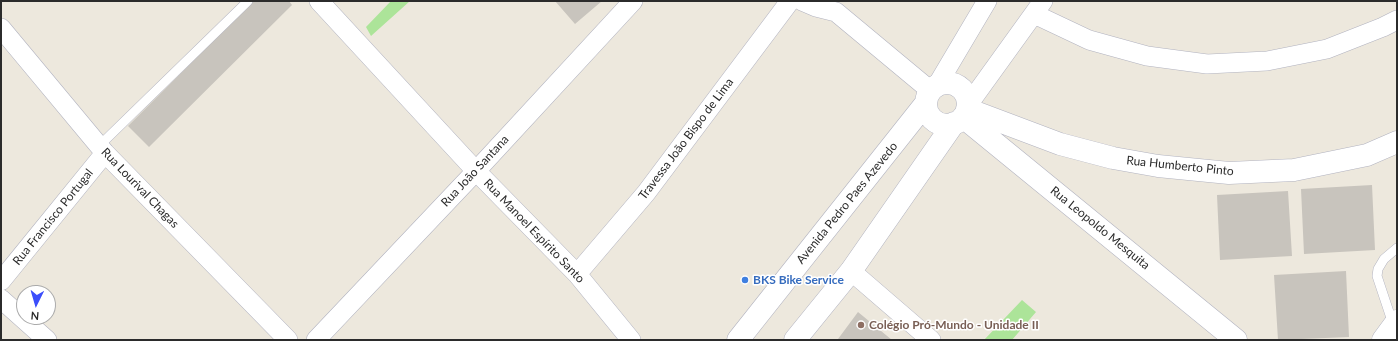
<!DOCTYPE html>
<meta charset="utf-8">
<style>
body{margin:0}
#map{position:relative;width:1398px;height:341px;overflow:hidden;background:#ede8dd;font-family:Lato,sans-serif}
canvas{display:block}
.frame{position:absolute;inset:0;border:2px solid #2b2b2b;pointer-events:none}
.north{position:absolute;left:16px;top:285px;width:40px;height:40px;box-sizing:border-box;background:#fff;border:1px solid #aaa;border-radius:50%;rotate:185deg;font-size:11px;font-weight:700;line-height:16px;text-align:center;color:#2b2b2b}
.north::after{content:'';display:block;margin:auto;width:14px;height:18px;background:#3c4efb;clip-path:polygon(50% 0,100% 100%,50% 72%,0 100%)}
</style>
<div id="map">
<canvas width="1398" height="341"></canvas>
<div class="frame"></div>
<div class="north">N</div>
</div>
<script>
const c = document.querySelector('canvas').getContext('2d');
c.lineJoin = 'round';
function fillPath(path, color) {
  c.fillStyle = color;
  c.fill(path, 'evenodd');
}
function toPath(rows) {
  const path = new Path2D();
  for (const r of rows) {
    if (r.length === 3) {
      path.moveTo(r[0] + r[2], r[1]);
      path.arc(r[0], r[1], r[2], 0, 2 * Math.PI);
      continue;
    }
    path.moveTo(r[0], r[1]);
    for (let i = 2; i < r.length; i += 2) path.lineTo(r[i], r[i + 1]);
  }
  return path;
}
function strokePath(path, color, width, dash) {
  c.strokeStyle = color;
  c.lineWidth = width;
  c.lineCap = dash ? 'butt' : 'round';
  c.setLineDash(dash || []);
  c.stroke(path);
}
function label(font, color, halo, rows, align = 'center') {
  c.font = font + ' Lato,sans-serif';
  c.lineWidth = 3;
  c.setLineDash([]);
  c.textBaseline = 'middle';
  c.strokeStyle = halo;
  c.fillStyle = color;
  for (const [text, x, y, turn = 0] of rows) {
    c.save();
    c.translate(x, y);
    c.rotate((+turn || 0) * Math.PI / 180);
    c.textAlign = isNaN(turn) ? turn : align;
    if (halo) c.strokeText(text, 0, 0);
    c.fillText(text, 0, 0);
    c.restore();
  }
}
fillPath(toPath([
 [391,1,410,1,371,36,366,27],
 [1022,300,1036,312,1012,340,984,340]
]), '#ace499');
fillPath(toPath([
 [253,1,289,1,292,5,149,147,128,126],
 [555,1,602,1,575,24],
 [1372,185,1375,250,1304,254,1301,189],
 [1288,191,1292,256,1220,260,1217,195],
 [1346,271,1349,337,1278,340,1274,275],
 [858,312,892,340,839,340,838,339]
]), '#c8c4bd');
const lane = toPath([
 [99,146,248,1],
 [1393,324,1377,276,1378,269,1384,259,1397,248]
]);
const street = toPath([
 [319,1,476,171,577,274,631,340],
 [802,1,816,7,836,12,931,91],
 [1034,14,1089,40,1147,56,1207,64,1267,61,1327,49,1383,27,1397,20],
 [1,28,105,153,288,340],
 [936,87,987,1],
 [968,105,1043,1],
 [851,271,931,340],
 [577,274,646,193,790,1],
 [1,281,105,153],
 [1,299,47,340],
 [316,340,476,171,633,1]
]);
const secondary = toPath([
 [947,104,21],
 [967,109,1060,144,1113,158,1158,166,1229,173,1294,170,1367,155,1397,142],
 [963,117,1236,340],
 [738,340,926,103],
 [795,340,851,271,954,123],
 [1383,340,1397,321]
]);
strokePath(lane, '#b1b2bf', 10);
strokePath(street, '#b1b2bf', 20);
strokePath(secondary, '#b1b2bf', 23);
strokePath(lane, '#fff', 9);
strokePath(street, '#fff', 19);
strokePath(secondary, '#fff', 22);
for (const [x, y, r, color] of [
 [745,280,4,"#3f7fe0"],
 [861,325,4,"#8d6e63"]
]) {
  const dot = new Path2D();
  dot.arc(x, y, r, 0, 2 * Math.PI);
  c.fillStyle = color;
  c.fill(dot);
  strokePath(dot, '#fff', 1.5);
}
label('12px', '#2b2b2b', '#fff', [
 ["Travessa João Bispo de Lima",686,139,-53],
 ["Rua Humberto Pinto",1180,166,6],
 ["Rua João Santana",475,171,-47],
 ["Rua Lourival Chagas",140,188,46],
 ["Avenida Pedro Paes Azevedo",847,203,-51],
 ["Rua Francisco Portugal",53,217,-51],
 ["Rua Leopoldo Mesquita",1100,228,39],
 ["Rua Manoel Espírito Santo",534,231,46]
]);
label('bold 12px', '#366cbe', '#fff', [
 ["BKS Bike Service",753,280]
], 'left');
label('bold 12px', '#785e54', '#fff', [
 ["Colégio Pró-Mundo - Unidade II",869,325]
], 'left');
</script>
